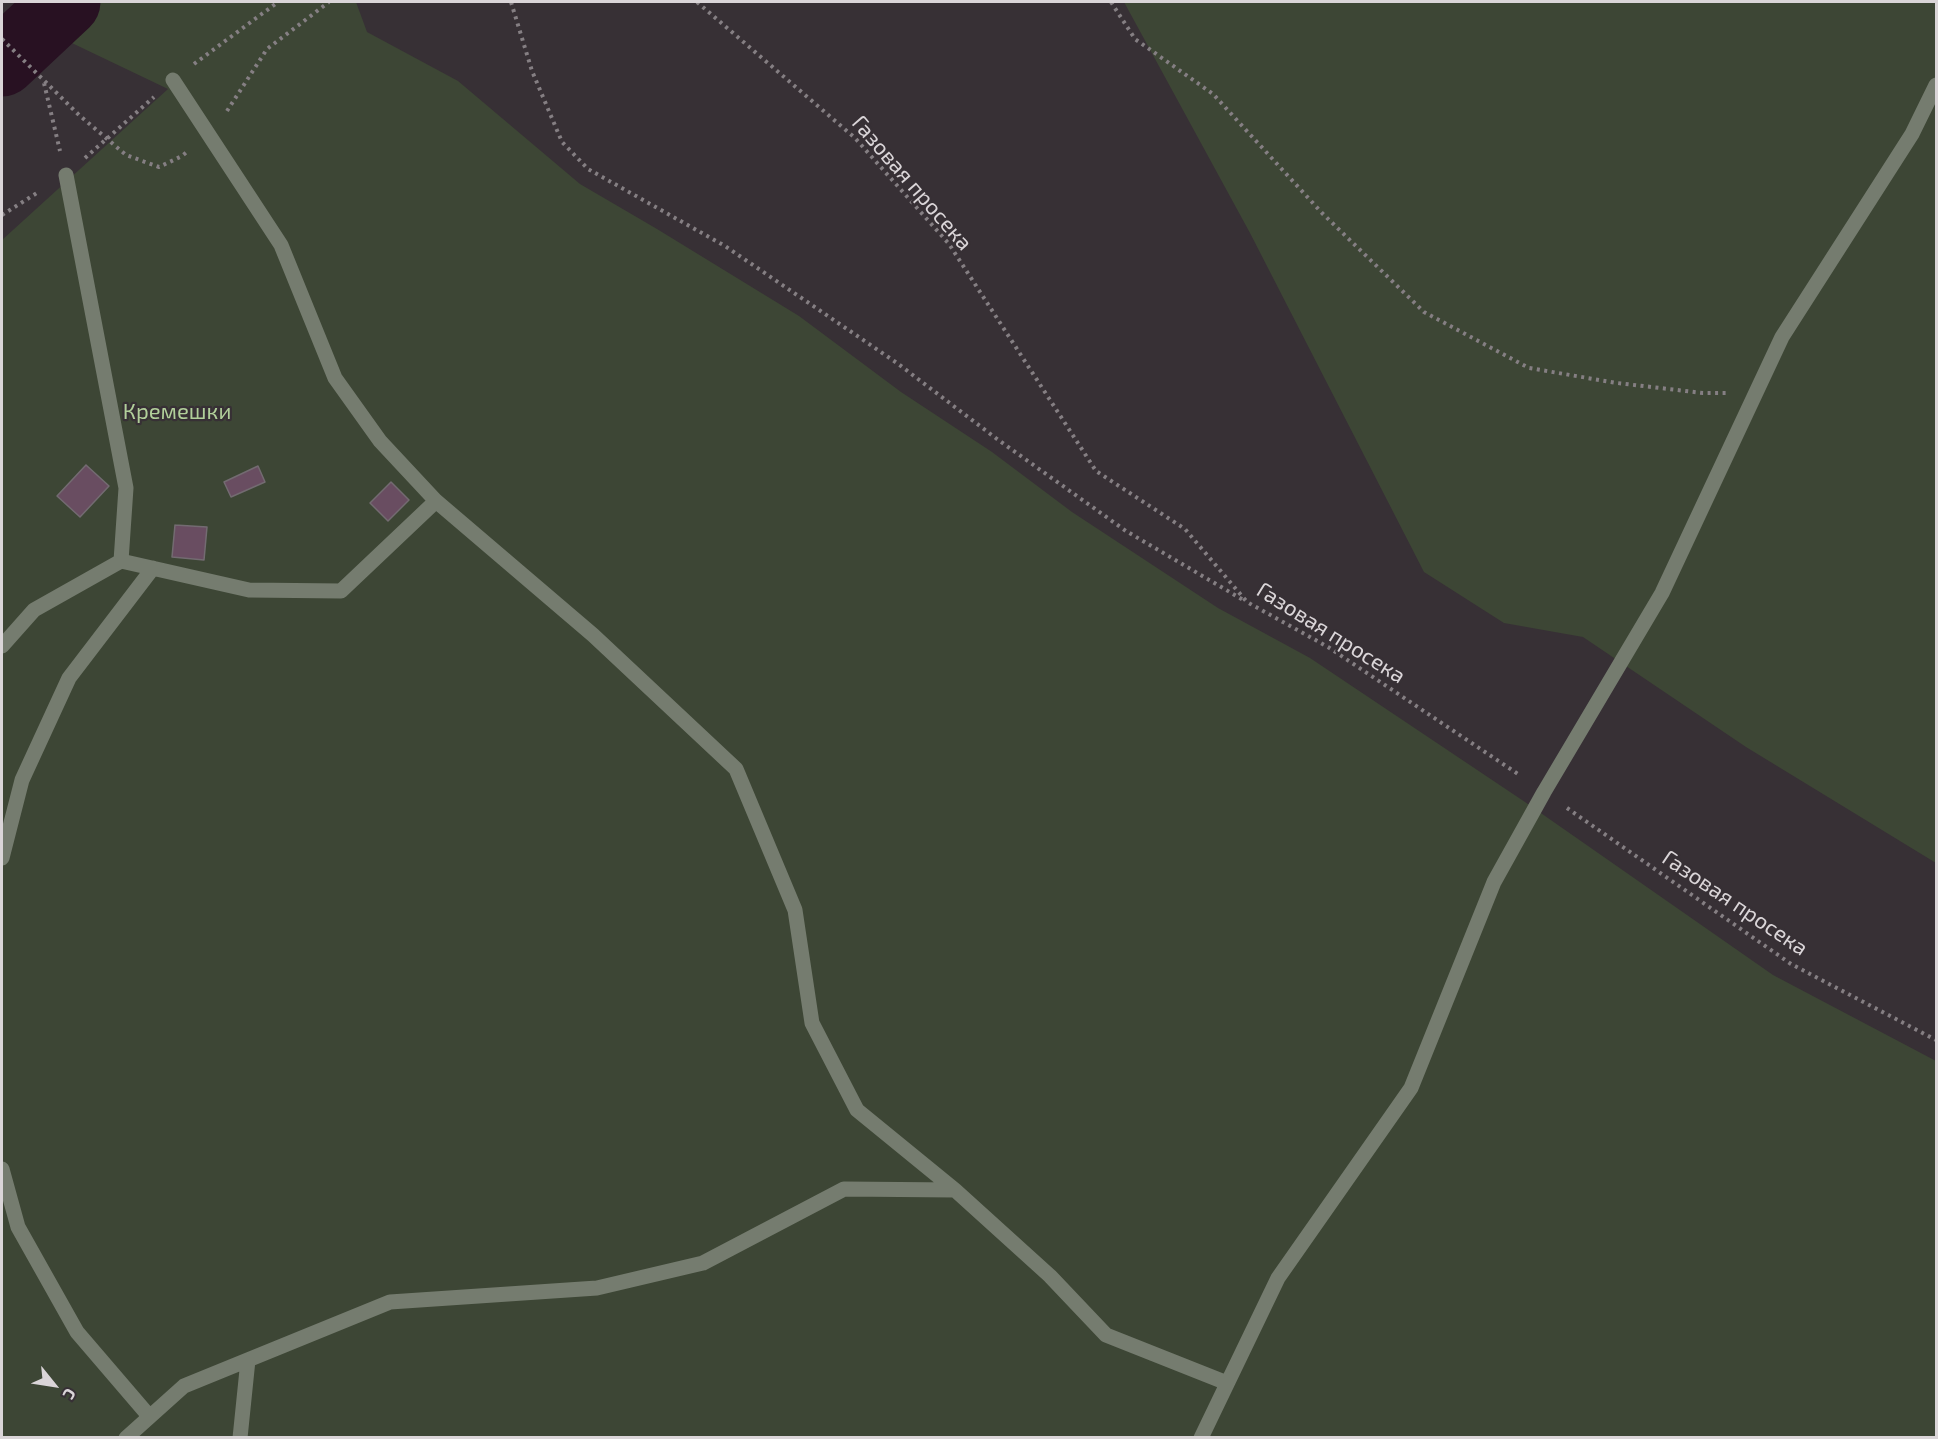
<!DOCTYPE html>
<meta charset="utf-8">
<style>
body{margin:0}
#map{position:relative;width:1938px;height:1439px;overflow:hidden;background:#373035;font-family:"Exo 2",sans-serif}
canvas{display:block}
.frame{position:absolute;inset:0;border:3px solid #dad5d8;pointer-events:none}
.north{position:absolute;left:24px;top:1355px;width:60px;height:60px;-webkit-text-stroke:4px #373035;paint-order:stroke;rotate:120deg;font-size:16px;font-weight:700;line-height:24px;text-align:center;color:#dad5d8}
.north::after{content:'';display:block;margin:auto;width:21px;height:27px;background:#dad5d8;clip-path:polygon(50% 0,100% 100%,50% 72%,0 100%)}
</style>
<div id="map">
<canvas width="1938" height="1439"></canvas>
<div class="frame"></div>
<div class="north">С</div>
</div>
<script>
const c = document.querySelector('canvas').getContext('2d');
c.lineJoin = 'round';
function fillPath(path, color) {
  c.fillStyle = color;
  c.fill(path, 'evenodd');
}
function toPath(rows) {
  const path = new Path2D();
  for (const r of rows) {
    path.moveTo(r[0], r[1]);
    for (let i = 2; i < r.length; i += 2) path.lineTo(r[i], r[i + 1]);
  }
  return path;
}
function strokePath(path, color, width, dash) {
  c.strokeStyle = color;
  c.lineWidth = width;
  c.lineCap = dash ? 'butt' : 'round';
  c.setLineDash(dash || []);
  c.stroke(path);
}
function label(font, color, halo, rows, align = 'center') {
  c.font = font + ' "Exo 2",sans-serif';
  c.lineWidth = 4.5;
  c.setLineDash([]);
  c.textBaseline = 'middle';
  c.strokeStyle = halo;
  c.fillStyle = color;
  for (const [text, x, y, turn = 0] of rows) {
    c.save();
    c.translate(x, y);
    c.rotate((+turn || 0) * Math.PI / 180);
    c.textAlign = isNaN(turn) ? turn : align;
    if (halo) c.strokeText(text, 0, 0);
    c.fillText(text, 0, 0);
    c.restore();
  }
}
fillPath(toPath([
 [95,2,356,2,367,32,458,81,580,184,657,229,799,316,901,392,992,452,1072,512,1218,608,1310,658,1525,802,1773,975,1936,1061,1936,1437,2,1437,2,240,168,89,53,34],
 [1124,2,1936,2,1936,863,1746,747,1583,637,1504,623,1424,572,1250,233]
]), '#3d4635');
strokePath(toPath([
 [2,62,66,2]
]), '#281122', 69);
const building = toPath([
 [86,465,109,486,80,517,57,496,86,465],
 [258,466,265,482,231,497,224,482,258,466],
 [391,482,409,500,388,521,370,503,391,482],
 [175,525,207,527,204,560,172,557,175,525]
]);
fillPath(building, '#694d61');
strokePath(building, '#736b71', 1.5);
strokePath(toPath([
 [511,2,532,71,562,142,588,169,725,246,897,363,997,439,1126,531,1245,601],
 [697,2,855,138,949,244,1096,471,1185,529,1247,602,1328,647,1521,776],
 [1111,2,1135,39,1213,94,1322,213,1424,312,1529,368,1617,383,1703,393,1726,393],
 [2,39,79,115,126,155,159,167,182,156,188,151],
 [194,64,278,2],
 [44,83,60,151],
 [227,111,267,49,329,2],
 [85,158,154,97],
 [2,215,40,191],
 [1567,808,1791,964,1936,1040]
]), '#857f83', 4, [3, 4.5]);
strokePath(toPath([
 [173,80,281,245,335,378,380,441,436,501,593,635,736,769,795,910,812,1023,857,1110,955,1190],
 [66,175,126,488,121,561],
 [2,646,34,610,121,561,249,590,341,591,436,501],
 [2,858,22,780,69,678,153,568],
 [2,1169,18,1227,77,1332,149,1416],
 [126,1438,184,1386,390,1302,597,1288,703,1263,844,1189,955,1190,1050,1276,1106,1335,1227,1383],
 [240,1438,248,1360],
 [1201,1438,1278,1278,1411,1088,1494,882,1544,792,1662,593,1782,337,1912,134,1936,85]
]), '#757c6f', 15);
label('22px', '#dad5d8', '#373035', [
 ["Газовая просека",912,183,49],
 ["Газовая просека",1331,633,32],
 ["Газовая просека",1735,903,34]
]);
label('22px', '#b1cf9a', '#373035', [
 ["Кремешки",177,412]
]);
</script>
